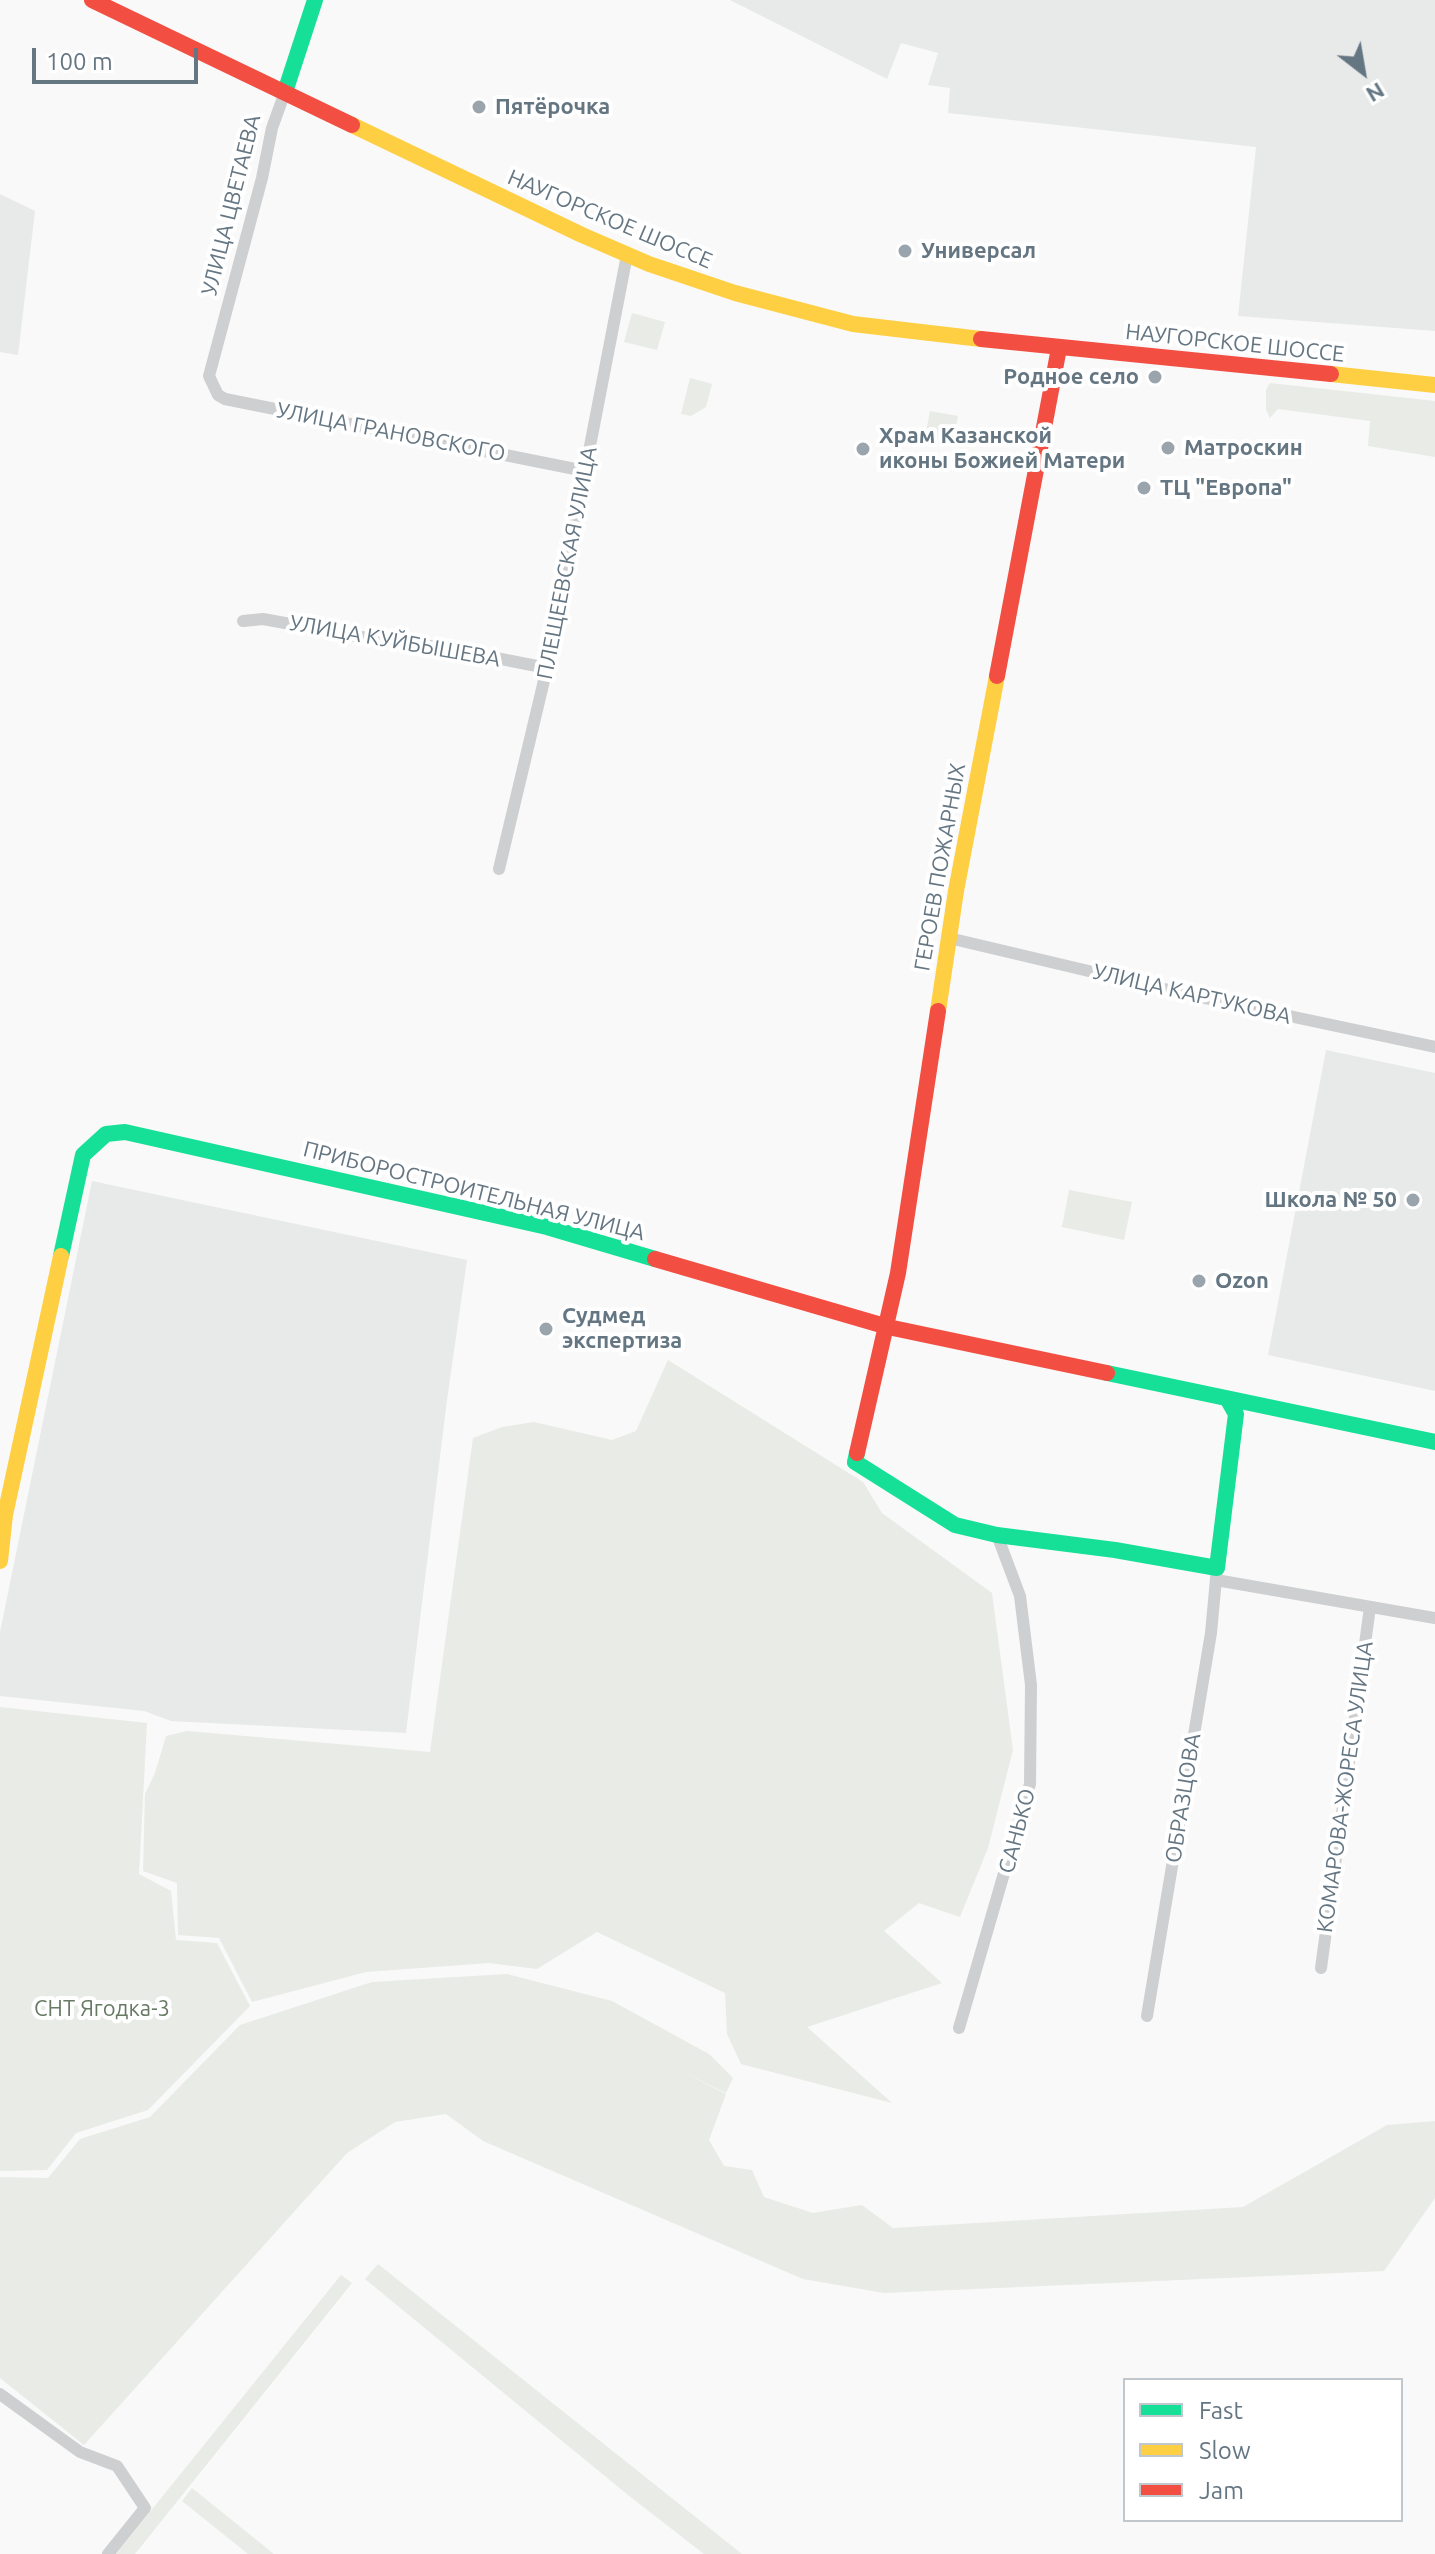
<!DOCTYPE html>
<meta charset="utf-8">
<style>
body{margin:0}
#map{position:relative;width:1435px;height:2554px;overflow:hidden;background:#f9f9f9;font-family:Ubuntu,sans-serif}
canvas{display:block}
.legend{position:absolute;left:1123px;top:2378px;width:280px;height:144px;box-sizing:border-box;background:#fff;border:2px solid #c1c8cd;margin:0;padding:10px 14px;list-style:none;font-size:24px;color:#657683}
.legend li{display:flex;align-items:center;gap:16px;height:40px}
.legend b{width:40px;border:2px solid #c1c8cd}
.north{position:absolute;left:1323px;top:32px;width:80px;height:80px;-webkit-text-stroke:6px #fff;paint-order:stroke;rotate:149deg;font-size:22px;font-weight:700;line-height:32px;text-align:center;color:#657683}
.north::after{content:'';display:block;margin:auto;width:28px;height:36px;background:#657683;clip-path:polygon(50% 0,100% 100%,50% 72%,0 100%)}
.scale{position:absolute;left:32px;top:48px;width:166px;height:36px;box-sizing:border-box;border:4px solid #657683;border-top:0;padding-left:10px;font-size:24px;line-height:28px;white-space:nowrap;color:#657683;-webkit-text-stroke:6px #fff;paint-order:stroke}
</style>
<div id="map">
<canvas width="1435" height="2554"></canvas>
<ul class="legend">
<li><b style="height:10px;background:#16e098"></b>Fast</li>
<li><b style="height:10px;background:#ffcf43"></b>Slow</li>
<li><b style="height:10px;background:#f24e42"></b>Jam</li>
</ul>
<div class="north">N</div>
<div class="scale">100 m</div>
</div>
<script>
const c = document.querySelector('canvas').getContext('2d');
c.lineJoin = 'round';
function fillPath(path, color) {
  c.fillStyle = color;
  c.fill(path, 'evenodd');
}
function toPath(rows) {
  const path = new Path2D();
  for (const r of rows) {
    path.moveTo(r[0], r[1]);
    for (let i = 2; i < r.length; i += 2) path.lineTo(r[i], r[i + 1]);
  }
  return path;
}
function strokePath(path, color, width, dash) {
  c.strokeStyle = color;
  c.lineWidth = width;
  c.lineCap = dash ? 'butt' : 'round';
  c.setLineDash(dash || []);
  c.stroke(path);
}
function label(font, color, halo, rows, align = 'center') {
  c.font = font + ' Ubuntu,sans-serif';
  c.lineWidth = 8;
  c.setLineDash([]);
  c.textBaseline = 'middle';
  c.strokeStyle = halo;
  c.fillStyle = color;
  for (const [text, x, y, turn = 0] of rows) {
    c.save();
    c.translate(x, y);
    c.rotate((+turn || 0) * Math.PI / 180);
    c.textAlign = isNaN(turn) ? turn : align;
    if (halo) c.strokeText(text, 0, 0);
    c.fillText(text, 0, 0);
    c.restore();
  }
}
fillPath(toPath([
 [730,0,1435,0,1435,331,1238,316,1256,147,948,113,950,88,928,85,938,53,901,43,887,79],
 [0,194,35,211,18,355,0,352],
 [1326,1050,1435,1073,1435,1391,1268,1355],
 [92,1181,467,1260,447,1400,406,1733,171,1721,144,1711,0,1696,0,1632]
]), '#e8e9e9');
fillPath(toPath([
 [632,313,665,322,657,350,624,342],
 [690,378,712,384,706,407,691,416,681,414],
 [1270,383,1435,401,1435,457,1368,446,1370,421,1278,409,1270,418,1266,410,1266,390],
 [930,411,958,416,952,447,924,442],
 [1069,1190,1132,1202,1124,1240,1062,1227],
 [668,1360,863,1482,882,1513,992,1593,1013,1750,988,1848,960,1917,919,1903,884,1931,942,1983,807,2027,892,2103,741,2064,727,2034,725,1993,597,1932,537,1969,489,1963,366,1972,252,2002,219,1938,178,1935,177,1883,143,1871,145,1794,155,1773,166,1736,187,1731,430,1752,473,1438,502,1427,534,1422,612,1440,636,1431],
 [0,1707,147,1723,139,1874,171,1891,176,1940,217,1943,250,2006,148,2110,76,2133,47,2170,0,2171],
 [507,1974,612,2001,709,2054,733,2078,726,2093,679,2070,726,2094,709,2140,724,2166,752,2170,764,2197,813,2213,862,2205,893,2228,1243,2207,1387,2125,1435,2121,1435,2198,1384,2271,884,2293,803,2279,483,2141,446,2114,395,2122,347,2153,84,2445,0,2378,0,2177,48,2178,80,2139,150,2117,240,2025,372,1982],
 [378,2264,742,2554,704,2554,628,2495,365,2279],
 [341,2275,352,2283,135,2554,116,2554],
 [192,2488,274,2554,248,2554,182,2501]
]), '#e8ebe6');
strokePath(toPath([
 [285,92,272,128,262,178,209,376,218,395,225,399,585,471],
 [243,621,263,619,367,638,445,648,547,668],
 [499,869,547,668,627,255],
 [949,938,1190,995,1435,1047],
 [1216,1580,1435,1618],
 [1321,1968,1370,1607],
 [1147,2016,1211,1633,1217,1568],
 [959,2028,1030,1784,1031,1685,1020,1596,997,1535],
 [0,2394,80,2452,117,2466,145,2508,108,2554]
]), '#cecfd0', 12);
strokePath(toPath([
 [285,92,315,0],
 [61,1256,83,1155,106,1134,125,1132,547,1227,655,1259],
 [1107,1373,1435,1442],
 [857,1453,855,1462,955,1525,997,1535,1115,1550,1217,1568,1236,1414,1228,1400]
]), '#16e098', 16);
strokePath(toPath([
 [352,125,582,235,649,264,735,293,853,324,981,339],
 [1331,374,1435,385],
 [938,1011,956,891,997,676],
 [0,1561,5,1515,61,1256]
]), '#ffcf43', 16);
strokePath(toPath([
 [92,0,352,125],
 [981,339,1331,374],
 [997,676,1059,348],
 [655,1259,888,1327,1107,1373],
 [857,1453,898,1273,938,1011]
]), '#f24e42', 16);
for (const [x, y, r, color] of [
 [479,107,8,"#99a4ac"],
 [905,251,8,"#99a4ac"],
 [1155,377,8,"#99a4ac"],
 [1168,448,8,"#99a4ac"],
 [863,449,8,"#99a4ac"],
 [1144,488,8,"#99a4ac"],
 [1413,1200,8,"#99a4ac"],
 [1199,1281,8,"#99a4ac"],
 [546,1329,8,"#99a4ac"]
]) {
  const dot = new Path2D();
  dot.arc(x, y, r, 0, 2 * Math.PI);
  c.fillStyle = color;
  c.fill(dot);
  strokePath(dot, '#fff', 3);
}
label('bold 22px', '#657683', '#fff', [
 ["Пятёрочка",495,107],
 ["Универсал",921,251],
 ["Родное село",1139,377,"right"],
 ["Храм Казанской",879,436],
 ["иконы Божией Матери",879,461],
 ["Матроскин",1184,448],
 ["ТЦ \"Европа\"",1160,488],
 ["Школа № 50",1397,1200,"right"],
 ["Ozon",1215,1281],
 ["Судмед",562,1316],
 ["экспертиза",562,1341]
], 'left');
label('22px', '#657683', '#fff', [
 ["УЛИЦА ЦВЕТАЕВА",231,205,-76],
 ["НАУГОРСКОЕ ШОССЕ",610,219,23],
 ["НАУГОРСКОЕ ШОССЕ",1235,343,6],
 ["УЛИЦА ГРАНОВСКОГО",391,432,11],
 ["ПЛЕЩЕЕВСКАЯ УЛИЦА",567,563,-79],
 ["УЛИЦА КУЙБЫШЕВА",395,641,10],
 ["ГЕРОЕВ ПОЖАРНЫХ",940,867,-80],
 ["УЛИЦА КАРТУКОВА",1192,994,13],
 ["ПРИБОРОСТРОИТЕЛЬНАЯ УЛИЦА",474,1191,14],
 ["КОМАРОВА-ЖОРЕСА УЛИЦА",1345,1787,-82],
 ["ОБРАЗЦОВА",1183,1798,-81],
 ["САНЬКО",1017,1831,-75]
]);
label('22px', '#687a64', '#fff', [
 ["СНТ Ягодка-3",102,2009]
]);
</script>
